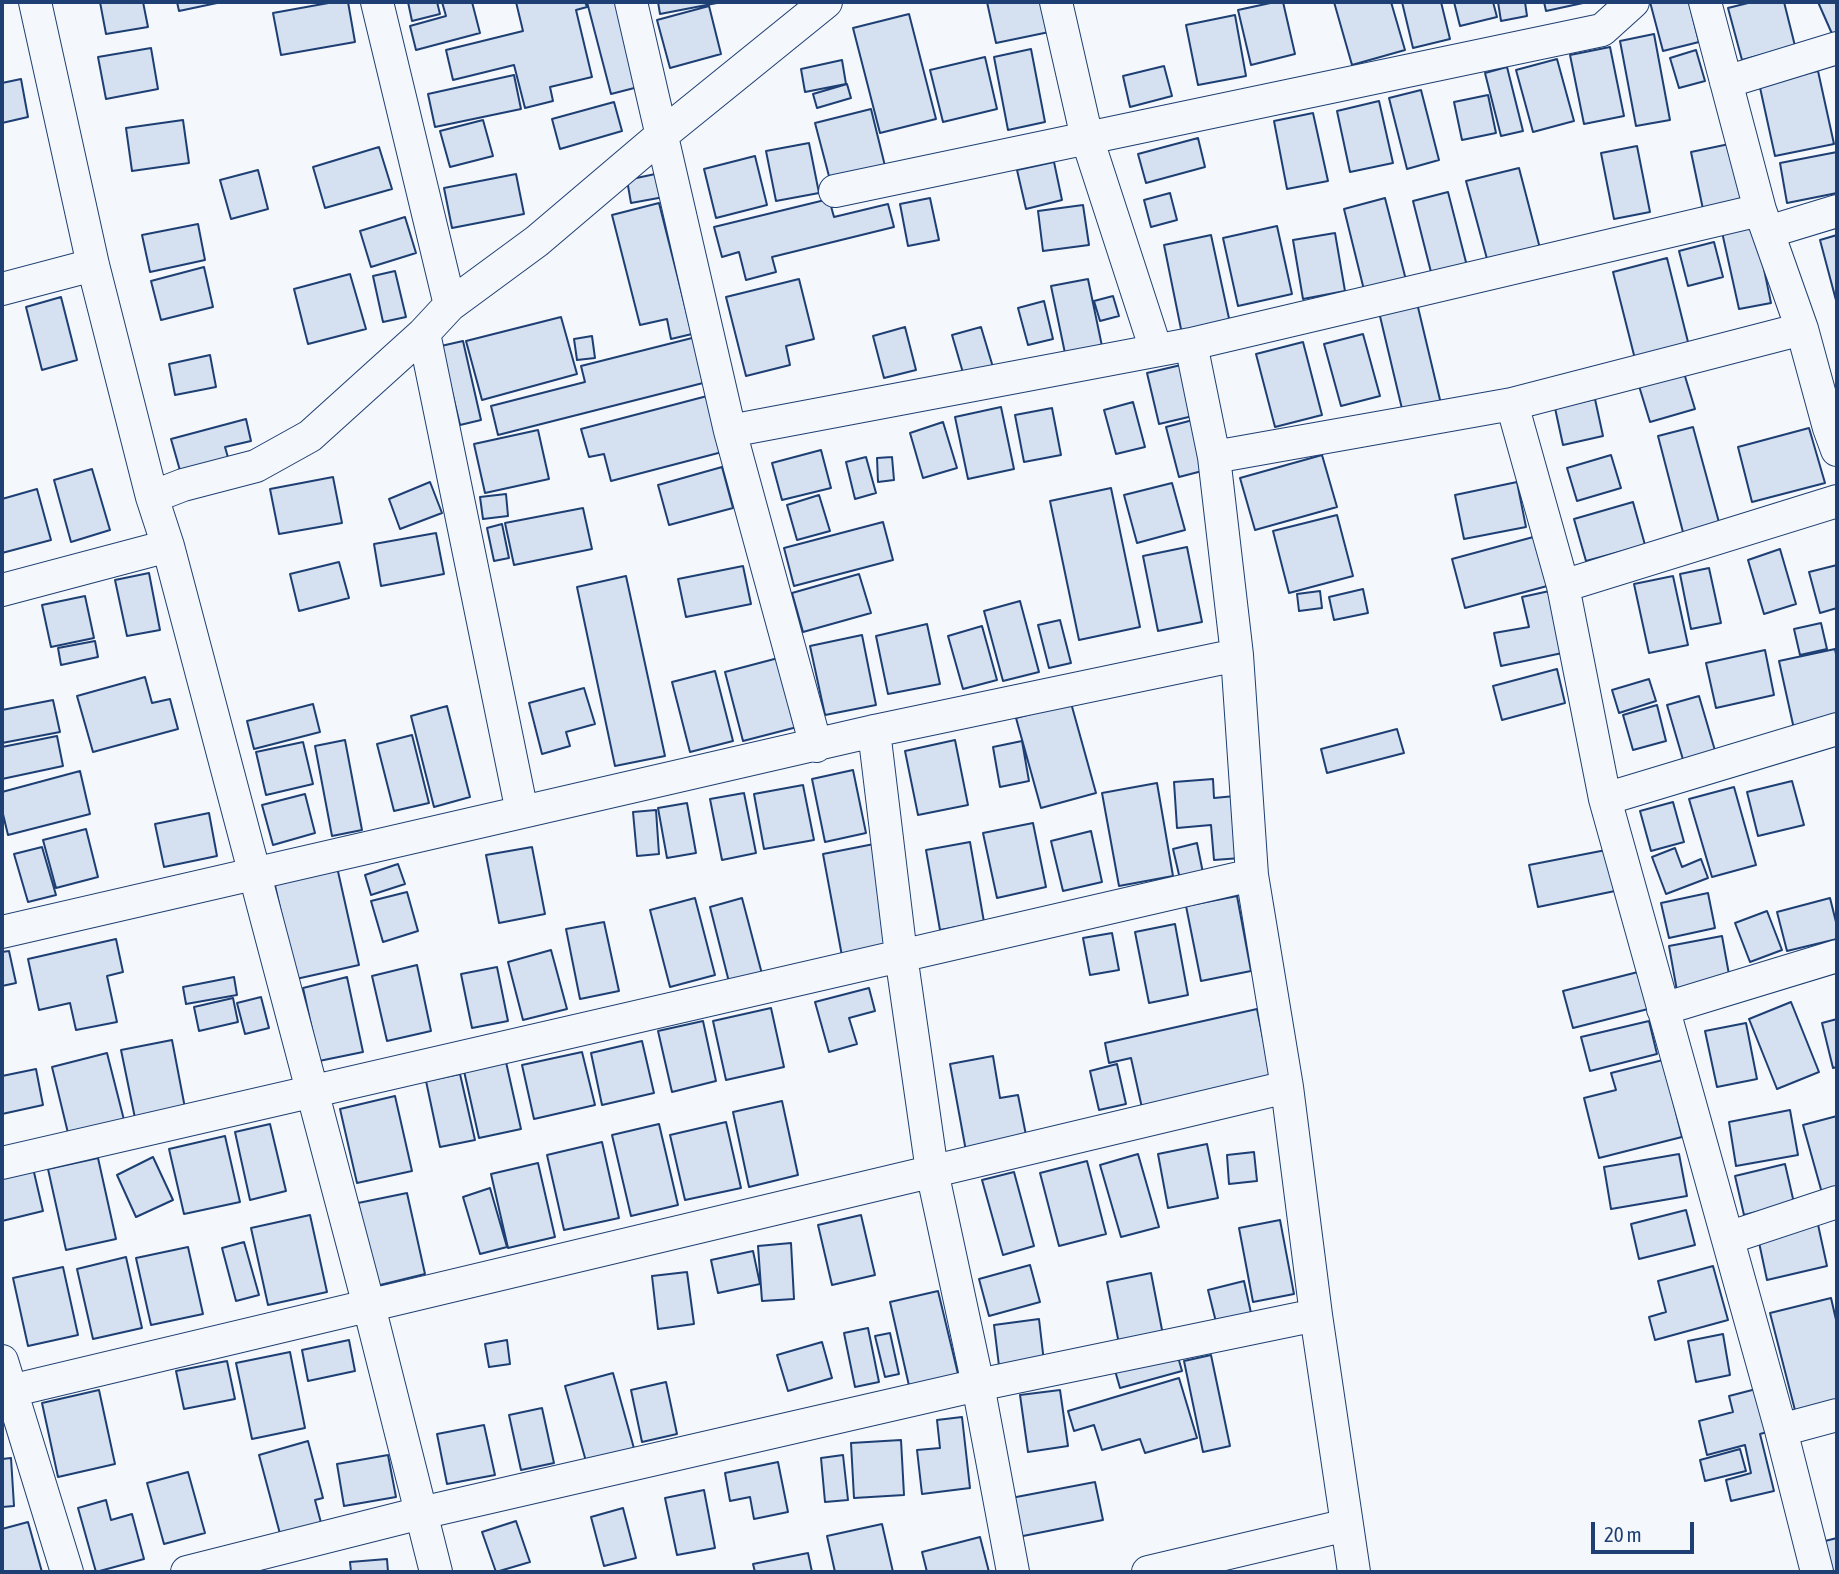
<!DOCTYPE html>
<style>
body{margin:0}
#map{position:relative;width:1839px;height:1574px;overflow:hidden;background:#f4f7fb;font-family:"Asap Condensed",sans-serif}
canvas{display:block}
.frame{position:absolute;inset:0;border:4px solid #1d3f73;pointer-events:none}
.scale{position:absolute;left:1591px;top:1522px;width:103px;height:32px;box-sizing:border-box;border:4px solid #1d3f73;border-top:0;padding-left:9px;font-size:21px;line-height:24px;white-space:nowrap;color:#1d3f73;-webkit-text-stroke:5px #f4f7fb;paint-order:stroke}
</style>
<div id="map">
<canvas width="1839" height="1574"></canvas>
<div class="frame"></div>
<div class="scale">20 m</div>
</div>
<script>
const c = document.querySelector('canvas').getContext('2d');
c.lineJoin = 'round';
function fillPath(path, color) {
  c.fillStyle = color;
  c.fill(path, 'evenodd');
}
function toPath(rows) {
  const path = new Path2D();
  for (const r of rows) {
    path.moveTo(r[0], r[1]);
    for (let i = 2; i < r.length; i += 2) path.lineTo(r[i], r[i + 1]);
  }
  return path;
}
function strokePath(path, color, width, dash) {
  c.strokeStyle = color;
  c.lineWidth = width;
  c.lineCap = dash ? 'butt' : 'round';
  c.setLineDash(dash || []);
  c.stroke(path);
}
const building = toPath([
 [100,2,143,2,148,27,106,34,100,2],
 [177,2,216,2,217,3,179,11,177,2],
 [334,2,348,2,355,42,281,55,273,13,334,2],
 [408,2,437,2,440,14,412,21,408,2],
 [442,2,472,2,480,33,416,50,410,26,446,16,442,2],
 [516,2,585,2,587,7,576,10,592,77,550,87,553,101,525,108,514,65,453,80,446,50,523,31,516,2],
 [587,2,625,2,646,85,611,94,587,2],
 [658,2,722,2,660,14,658,2],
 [987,2,1047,2,1054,31,996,43,987,2],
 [1275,2,1283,2,1295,54,1251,65,1238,10,1275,2],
 [1334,2,1391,2,1405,50,1352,65,1334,2],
 [1402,2,1441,2,1450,39,1413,48,1402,2],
 [1454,2,1493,2,1497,17,1460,26,1454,2],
 [1498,2,1525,2,1527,16,1501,21,1498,2],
 [1544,2,1582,2,1583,3,1546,11,1544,2],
 [1650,2,1689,2,1699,42,1663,51,1650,2],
 [1752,2,1784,2,1795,46,1742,60,1728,8,1752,2],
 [1818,2,1837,2,1837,35,1833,36,1818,2],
 [709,6,721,54,670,68,657,20,709,6],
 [909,14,936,119,880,133,853,28,909,14],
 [1235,15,1246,76,1198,85,1186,25,1235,15],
 [1654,34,1670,120,1636,126,1620,41,1654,34],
 [1610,47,1624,116,1584,124,1570,55,1610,47],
 [151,48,158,89,106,99,98,57,151,48],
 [1031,49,1045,122,1008,130,994,57,1031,49],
 [1696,50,1705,81,1679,88,1670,58,1696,50],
 [985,57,997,109,943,122,930,70,985,57],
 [1557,59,1574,121,1533,132,1516,70,1557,59],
 [842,60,846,84,805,92,801,69,842,60],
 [1164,66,1172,96,1130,107,1123,76,1164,66],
 [1507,67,1523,131,1501,136,1485,73,1507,67],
 [1818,71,1834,144,1775,156,1759,83,1818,71],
 [514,75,521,109,435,127,428,94,514,75],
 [21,79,28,117,2,123,2,83,21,79],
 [847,84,851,98,817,108,813,94,847,84],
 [1421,90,1439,160,1407,169,1389,98,1421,90],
 [1488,95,1496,133,1462,140,1454,102,1488,95],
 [1379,101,1393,163,1350,172,1337,111,1379,101],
 [614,102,622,131,560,149,552,119,614,102],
 [871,109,885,166,830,180,815,123,871,109],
 [1313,113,1328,181,1287,189,1274,121,1313,113],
 [183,120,189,163,132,171,126,128,183,120],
 [483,120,493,156,450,167,440,131,483,120],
 [1198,138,1205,167,1146,183,1138,154,1198,138],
 [809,143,819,193,776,201,766,151,809,143],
 [1734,143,1747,204,1704,214,1691,152,1734,143],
 [1637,146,1650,212,1614,219,1601,153,1637,146],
 [379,147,392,189,325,208,313,167,379,147],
 [1837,152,1837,193,1787,203,1780,163,1837,152],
 [755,156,767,205,716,218,704,169,755,156],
 [1054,162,1062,200,1026,209,1017,170,1054,162],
 [1519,168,1542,256,1490,270,1466,181,1519,168],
 [258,170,268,209,231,219,220,180,258,170],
 [660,173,664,197,631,203,627,180,660,173],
 [516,174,524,214,452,228,444,188,516,174],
 [1448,192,1468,270,1433,280,1413,201,1448,192],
 [1170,193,1177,220,1151,227,1144,200,1170,193],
 [930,198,939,240,908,246,900,204,930,198],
 [1385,198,1407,284,1365,294,1344,209,1385,198],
 [829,199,834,217,888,204,894,227,772,257,776,272,746,280,739,252,722,257,714,227,829,199],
 [659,203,692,334,671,339,667,319,640,325,612,215,659,203],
 [1083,205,1089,245,1043,251,1038,211,1083,205],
 [1753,216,1771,303,1739,309,1720,223,1753,216],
 [405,217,416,253,371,267,360,231,405,217],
 [198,224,205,260,150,272,142,235,198,224],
 [1277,226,1292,294,1238,306,1223,238,1277,226],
 [1335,233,1345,291,1303,299,1293,240,1335,233],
 [1211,235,1230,323,1182,334,1164,245,1211,235],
 [1837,235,1837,304,1820,240,1837,235],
 [1714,242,1723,277,1688,286,1679,251,1714,242],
 [1667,258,1690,350,1636,363,1613,272,1667,258],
 [204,267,213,307,161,320,151,281,204,267],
 [395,271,406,317,383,322,373,276,395,271],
 [350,274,366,329,308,344,294,289,350,274],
 [799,279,814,339,786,346,790,365,746,376,726,297,799,279],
 [1088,279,1103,351,1066,358,1051,286,1088,279],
 [1113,296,1119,316,1100,321,1094,301,1113,296],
 [61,297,77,360,42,370,26,307,61,297],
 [1044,301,1053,339,1028,345,1018,308,1044,301],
 [1417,303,1441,404,1403,413,1379,312,1417,303],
 [561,317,577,374,482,400,466,341,561,317],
 [905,327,916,370,884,378,873,336,905,327],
 [981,327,995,374,966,383,952,335,981,327],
 [1363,334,1380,396,1341,406,1324,344,1363,334],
 [592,336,595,358,577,360,574,339,592,336],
 [700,336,711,381,498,435,491,406,585,382,581,366,700,336],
 [463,341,481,420,460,425,441,346,463,341],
 [1303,342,1322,415,1275,427,1256,354,1303,342],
 [210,355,216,387,175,395,169,364,210,355],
 [1181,365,1193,416,1159,424,1147,373,1181,365],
 [1684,373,1695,409,1650,422,1639,386,1684,373],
 [711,395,726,451,611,481,604,454,589,457,581,429,711,395],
 [1595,399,1603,436,1563,445,1555,408,1595,399],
 [1133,402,1145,447,1116,454,1104,410,1133,402],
 [1001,407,1014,469,968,479,955,417,1001,407],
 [1052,408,1061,455,1024,462,1015,415,1052,408],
 [246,419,251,441,225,447,229,461,181,474,171,439,246,419],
 [1193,420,1206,470,1179,477,1166,427,1193,420],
 [943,422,957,468,923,478,910,433,943,422],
 [1693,427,1720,526,1684,536,1658,436,1693,427],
 [1809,428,1825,483,1752,502,1738,447,1809,428],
 [538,430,549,479,485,493,474,444,538,430],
 [821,450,831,488,782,500,772,463,821,450],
 [1322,455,1337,507,1255,530,1240,478,1322,455],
 [1611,455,1621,488,1577,501,1567,468,1611,455],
 [866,457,876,493,855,499,846,462,866,457],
 [892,457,894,480,878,482,877,458,892,457],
 [722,467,733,508,669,525,658,485,722,467],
 [92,469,110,530,71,542,54,480,92,469],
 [333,477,342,523,279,534,270,489,333,477],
 [430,482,442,513,400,529,389,499,430,482],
 [1517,482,1526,527,1464,539,1455,495,1517,482],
 [1172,483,1185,530,1137,543,1124,495,1172,483],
 [1111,488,1140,627,1079,640,1050,501,1111,488],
 [37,489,51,540,2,553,2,499,37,489],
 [506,494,508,516,483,519,480,497,506,494],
 [819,495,830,531,797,540,787,505,819,495],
 [1633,502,1645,545,1586,561,1574,519,1633,502],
 [583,508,592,549,514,565,505,523,583,508],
 [1337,515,1353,576,1289,593,1273,531,1337,515],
 [883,522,893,560,794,586,784,548,883,522],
 [502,524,509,558,494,561,487,528,502,524],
 [436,533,444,574,381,586,374,544,436,533],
 [1537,536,1551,585,1465,608,1452,559,1537,536],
 [1187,547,1202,622,1158,631,1143,556,1187,547],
 [1780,549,1796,604,1764,614,1748,560,1780,549],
 [339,562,349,598,299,611,290,574,339,562],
 [1837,565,1837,608,1820,613,1809,572,1837,565],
 [743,566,751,604,686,617,678,579,743,566],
 [1709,568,1721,623,1691,629,1680,574,1709,568],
 [149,573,160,630,127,636,115,580,149,573],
 [859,574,871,613,803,632,792,593,859,574],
 [626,576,665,756,615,766,577,587,626,576],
 [1673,576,1688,645,1649,653,1634,584,1673,576],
 [1363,589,1368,613,1334,620,1329,597,1363,589],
 [1554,590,1567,652,1501,666,1494,633,1529,627,1522,597,1554,590],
 [1320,591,1322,608,1299,611,1297,594,1320,591],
 [85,596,94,638,51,647,42,605,85,596],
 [1020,601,1039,672,1003,681,984,611,1020,601],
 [1060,620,1071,663,1049,668,1038,625,1060,620],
 [1821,623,1827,649,1800,655,1794,629,1821,623],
 [927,624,940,684,888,694,876,636,927,624],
 [982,626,997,680,963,689,948,636,982,626],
 [862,635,876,705,825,715,810,646,862,635],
 [95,641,98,657,61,665,58,648,95,641],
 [1835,649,1837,659,1837,719,1794,729,1779,661,1835,649],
 [1765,650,1774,695,1716,708,1706,663,1765,650],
 [782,657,801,726,743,741,725,672,782,657],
 [1557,669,1565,703,1502,720,1493,686,1557,669],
 [715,671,733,741,690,752,672,682,715,671],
 [145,677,152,703,170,699,178,729,93,752,77,696,145,677],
 [1649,679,1656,701,1619,713,1612,690,1649,679],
 [584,688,595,724,566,732,570,746,542,754,529,703,584,688],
 [1699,696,1716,754,1684,763,1667,705,1699,696],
 [53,700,60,732,2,743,2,710,53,700],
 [1071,703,1096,793,1041,808,1016,718,1071,703],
 [313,704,320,732,254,749,247,721,313,704],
 [1657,705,1666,741,1633,750,1623,715,1657,705],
 [447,706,470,797,434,807,411,716,447,706],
 [1397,729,1404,753,1327,773,1321,749,1397,729],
 [412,735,429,803,394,811,377,744,412,735],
 [57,736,63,766,2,779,2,747,57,736],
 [345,740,362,830,332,836,315,746,345,740],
 [955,740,968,805,918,815,905,751,955,740],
 [1022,741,1029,781,1000,787,993,747,1022,741],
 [303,742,313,784,266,795,256,752,303,742],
 [853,770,866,833,825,842,812,779,853,770],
 [80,771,90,814,8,835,2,810,2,792,80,771],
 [1213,779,1214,798,1235,796,1241,858,1214,860,1211,825,1177,828,1174,782,1213,779],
 [1792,781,1804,825,1758,836,1747,792,1792,781],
 [1157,783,1173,876,1119,886,1102,793,1157,783],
 [803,785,814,840,764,849,754,794,803,785],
 [1734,787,1756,865,1712,877,1689,799,1734,787],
 [744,793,756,853,722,860,710,799,744,793],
 [305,794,315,833,273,845,262,805,305,794],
 [1673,802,1684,842,1651,851,1640,811,1673,802],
 [687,803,696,853,667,858,658,808,687,803],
 [656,810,659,854,637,856,633,812,656,810],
 [209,813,217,856,164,867,155,824,209,813],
 [1033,823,1046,887,997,898,983,833,1033,823],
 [86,829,98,877,56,888,43,840,86,829],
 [1091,831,1102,882,1063,891,1051,841,1091,831],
 [970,842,984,922,940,930,926,850,970,842],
 [1197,843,1203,873,1180,879,1173,849,1197,843],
 [874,844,894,946,842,956,823,854,874,844],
 [42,847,56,895,28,902,14,854,42,847],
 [532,847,545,914,499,923,486,855,532,847],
 [1675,848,1682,867,1701,859,1708,878,1666,894,1652,857,1675,848],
 [1606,850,1615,891,1538,907,1529,865,1606,850],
 [398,864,405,884,371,895,365,875,398,864],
 [337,867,359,965,296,979,274,881,337,867],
 [407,892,418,931,383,942,371,901,407,892],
 [1708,893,1715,928,1669,938,1661,903,1708,893],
 [1237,896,1251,971,1201,981,1186,906,1237,896],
 [695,898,715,975,670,987,650,910,695,898],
 [742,898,762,974,729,982,710,907,742,898],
 [1830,898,1837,926,1837,939,1787,951,1777,912,1830,898],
 [1767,911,1782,950,1750,962,1735,923,1767,911],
 [604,922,619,991,580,999,566,929,604,922],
 [1175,924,1188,995,1149,1003,1135,932,1175,924],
 [1112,933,1119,970,1090,975,1083,938,1112,933],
 [1722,936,1730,980,1677,991,1669,946,1722,936],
 [116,939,123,972,107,976,117,1022,76,1030,70,1003,39,1010,28,959,116,939],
 [551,950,567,1009,523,1020,508,962,551,950],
 [9,951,16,983,2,986,2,952,9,951],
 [417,965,431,1031,387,1041,372,976,417,965],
 [497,967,508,1021,472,1028,461,974,497,967],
 [1638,972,1648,1009,1573,1028,1563,991,1638,972],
 [234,977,237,995,186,1004,183,987,234,977],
 [347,977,363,1052,319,1061,303,988,347,977],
 [869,988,875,1011,849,1018,857,1044,829,1052,815,1002,869,988],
 [261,997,269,1028,245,1034,237,1003,261,997],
 [233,998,238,1022,199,1031,194,1007,233,998],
 [1791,1002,1819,1072,1777,1089,1749,1019,1791,1002],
 [771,1008,784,1067,726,1080,713,1021,771,1008],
 [1257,1009,1273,1086,1144,1117,1131,1058,1109,1063,1105,1043,1257,1009],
 [1837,1019,1837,1067,1833,1068,1822,1023,1837,1019],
 [703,1021,716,1081,672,1092,658,1031,703,1021],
 [1649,1021,1657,1054,1590,1071,1581,1037,1649,1021],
 [1746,1023,1757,1079,1717,1087,1705,1031,1746,1023],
 [172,1040,185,1108,135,1118,121,1050,172,1040],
 [642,1041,654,1093,602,1105,591,1053,642,1041],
 [582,1052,595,1105,534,1119,522,1065,582,1052],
 [107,1053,124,1120,68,1133,52,1067,107,1053],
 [993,1056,1000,1098,1018,1095,1027,1140,966,1151,950,1064,993,1056],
 [1663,1060,1682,1137,1599,1158,1584,1098,1616,1090,1611,1073,1663,1060],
 [506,1062,521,1129,479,1138,464,1071,506,1062],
 [1117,1064,1126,1104,1099,1110,1090,1071,1117,1064],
 [36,1069,43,1105,2,1114,2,1076,36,1069],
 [460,1074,475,1140,440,1147,426,1081,460,1074],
 [395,1096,412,1171,357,1183,340,1109,395,1096],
 [782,1101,798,1175,749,1187,733,1112,782,1101],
 [1790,1110,1798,1155,1736,1166,1729,1122,1790,1110],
 [1837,1116,1837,1189,1822,1193,1803,1125,1837,1116],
 [726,1122,741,1188,685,1200,670,1135,726,1122],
 [270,1124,286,1191,250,1200,235,1132,270,1124],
 [659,1124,678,1205,631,1216,612,1135,659,1124],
 [225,1136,240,1202,184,1214,169,1149,225,1136],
 [602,1142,619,1218,564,1230,547,1155,602,1142],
 [1207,1144,1218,1198,1168,1208,1158,1154,1207,1144],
 [1254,1152,1257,1181,1229,1184,1227,1155,1254,1152],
 [1138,1154,1159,1227,1121,1237,1100,1165,1138,1154],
 [1679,1154,1687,1196,1611,1209,1604,1167,1679,1154],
 [153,1157,173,1200,136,1217,117,1175,153,1157],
 [98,1158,116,1239,66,1250,48,1169,98,1158],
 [1087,1161,1106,1234,1059,1246,1040,1173,1087,1161],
 [538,1163,555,1237,508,1248,491,1174,538,1163],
 [1785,1164,1794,1203,1744,1215,1735,1176,1785,1164],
 [33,1168,43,1211,2,1221,2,1175,33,1168],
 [1014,1172,1034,1246,1003,1255,982,1180,1014,1172],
 [490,1188,507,1247,480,1254,463,1197,490,1188],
 [407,1193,425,1274,376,1286,358,1203,407,1193],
 [1686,1210,1695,1245,1639,1259,1631,1224,1686,1210],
 [310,1215,327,1292,268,1305,251,1228,310,1215],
 [861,1215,875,1275,832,1285,818,1225,861,1215],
 [1280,1220,1294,1294,1253,1302,1239,1228,1280,1220],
 [1817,1220,1827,1266,1767,1280,1757,1233,1817,1220],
 [244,1242,259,1295,236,1301,222,1248,244,1242],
 [791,1243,794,1299,762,1301,758,1246,791,1243],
 [188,1247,203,1314,151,1325,136,1258,188,1247],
 [753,1251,760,1284,718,1293,711,1260,753,1251],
 [126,1257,142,1328,93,1339,77,1269,126,1257],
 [1030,1265,1040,1302,989,1316,979,1279,1030,1265],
 [1713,1266,1728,1320,1655,1340,1649,1317,1666,1312,1658,1281,1713,1266],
 [63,1267,78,1335,28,1346,13,1278,63,1267],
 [687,1272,694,1324,658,1329,652,1276,687,1272],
 [1151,1273,1163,1335,1119,1344,1107,1282,1151,1273],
 [1244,1281,1251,1313,1216,1322,1208,1290,1244,1281],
 [938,1291,959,1378,910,1390,890,1302,938,1291],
 [1831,1298,1837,1324,1837,1408,1797,1418,1770,1313,1831,1298],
 [1039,1319,1044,1362,999,1366,994,1325,1039,1319],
 [868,1328,879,1382,855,1387,844,1333,868,1328],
 [890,1333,899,1374,885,1377,875,1336,890,1333],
 [1723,1334,1730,1375,1696,1382,1688,1341,1723,1334],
 [349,1340,355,1371,308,1381,302,1350,349,1340],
 [507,1340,510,1364,489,1367,485,1344,507,1340],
 [822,1342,832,1378,788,1391,777,1355,822,1342],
 [1176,1350,1182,1371,1120,1388,1114,1367,1176,1350],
 [290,1352,305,1428,252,1439,236,1363,290,1352],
 [1211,1355,1230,1446,1203,1452,1184,1361,1211,1355],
 [227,1361,235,1399,184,1409,176,1371,227,1361],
 [613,1373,635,1452,587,1465,565,1386,613,1373],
 [1179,1378,1197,1438,1145,1453,1140,1439,1102,1450,1094,1425,1074,1431,1068,1411,1179,1378],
 [666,1382,677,1434,642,1442,631,1390,666,1382],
 [1760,1388,1771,1431,1760,1434,1774,1491,1731,1501,1726,1480,1751,1473,1745,1445,1707,1455,1699,1421,1733,1412,1729,1396,1760,1388],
 [99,1390,115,1464,58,1477,42,1403,99,1390],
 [1060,1390,1068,1446,1028,1452,1020,1395,1060,1390],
 [542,1408,554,1463,521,1470,509,1415,542,1408],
 [962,1417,970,1488,922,1494,917,1450,940,1448,937,1420,962,1417],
 [484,1425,495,1475,447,1484,437,1434,484,1425],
 [901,1440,904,1495,854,1498,851,1443,901,1440],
 [308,1441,323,1498,315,1500,324,1534,283,1545,259,1455,308,1441],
 [1740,1449,1746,1471,1705,1481,1700,1460,1740,1449],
 [388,1455,396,1497,344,1506,337,1464,388,1455],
 [843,1455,848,1500,825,1502,821,1458,843,1455],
 [11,1458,14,1506,2,1507,2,1459,11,1458],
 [778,1462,788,1512,754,1519,750,1497,730,1501,725,1473,778,1462],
 [188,1472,205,1533,164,1544,147,1483,188,1472],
 [1095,1482,1103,1520,1018,1537,1011,1498,1095,1482],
 [704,1490,715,1548,677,1555,665,1498,704,1490],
 [106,1500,111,1520,132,1514,144,1559,96,1572,78,1508,106,1500],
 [623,1508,636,1558,604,1566,591,1517,623,1508],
 [516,1521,530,1562,496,1572,482,1532,516,1521],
 [28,1522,42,1572,2,1572,2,1529,28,1522],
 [882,1524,893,1572,835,1572,827,1536,882,1524],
 [980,1537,989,1572,927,1572,922,1552,980,1537],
 [1837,1538,1837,1572,1833,1572,1825,1541,1837,1538],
 [808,1553,812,1572,755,1572,753,1564,808,1553],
 [387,1559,388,1572,351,1572,350,1562,387,1559]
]);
fillPath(building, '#d5e0f0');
strokePath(building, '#1d3f73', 2);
const minor = toPath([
 [35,2,93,265,152,497,168,546,369,1306,436,1572],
 [377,2,450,305],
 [631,2,730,431,816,746],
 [1056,2,1087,138,1156,350],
 [1705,2,1760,210,1802,329,1829,428,1837,450],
 [1726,82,1837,48],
 [835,191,1602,30,1633,2],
 [1768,232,1837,211],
 [2,289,93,265],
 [424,333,522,812],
 [1191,344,1214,457,1237,655],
 [1512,404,1563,586,1605,799,1781,1430,1817,1572],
 [730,431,1191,344,1760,210],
 [1214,457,1512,404,1802,329],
 [152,497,183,485,256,466,310,436,424,333,450,305,537,241,663,134,826,2],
 [1563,586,1837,501],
 [2,590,168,546],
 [874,731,901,955,932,1171,978,1385,1013,1572],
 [1605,799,1837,729],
 [2,932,874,731,1237,655,1252,875,1287,1087,2,1393],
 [1663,1009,1837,956],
 [1287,1087,1316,1315,1354,1572],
 [2,1163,1252,875],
 [1728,1238,1837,1202],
 [2,1361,67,1572],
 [1781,1430,1837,1415],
 [187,1572,421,1513,978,1385,1316,1315],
 [1148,1572,1347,1525]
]);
strokePath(minor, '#1d3f73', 34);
strokePath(minor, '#f4f7fb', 32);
</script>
